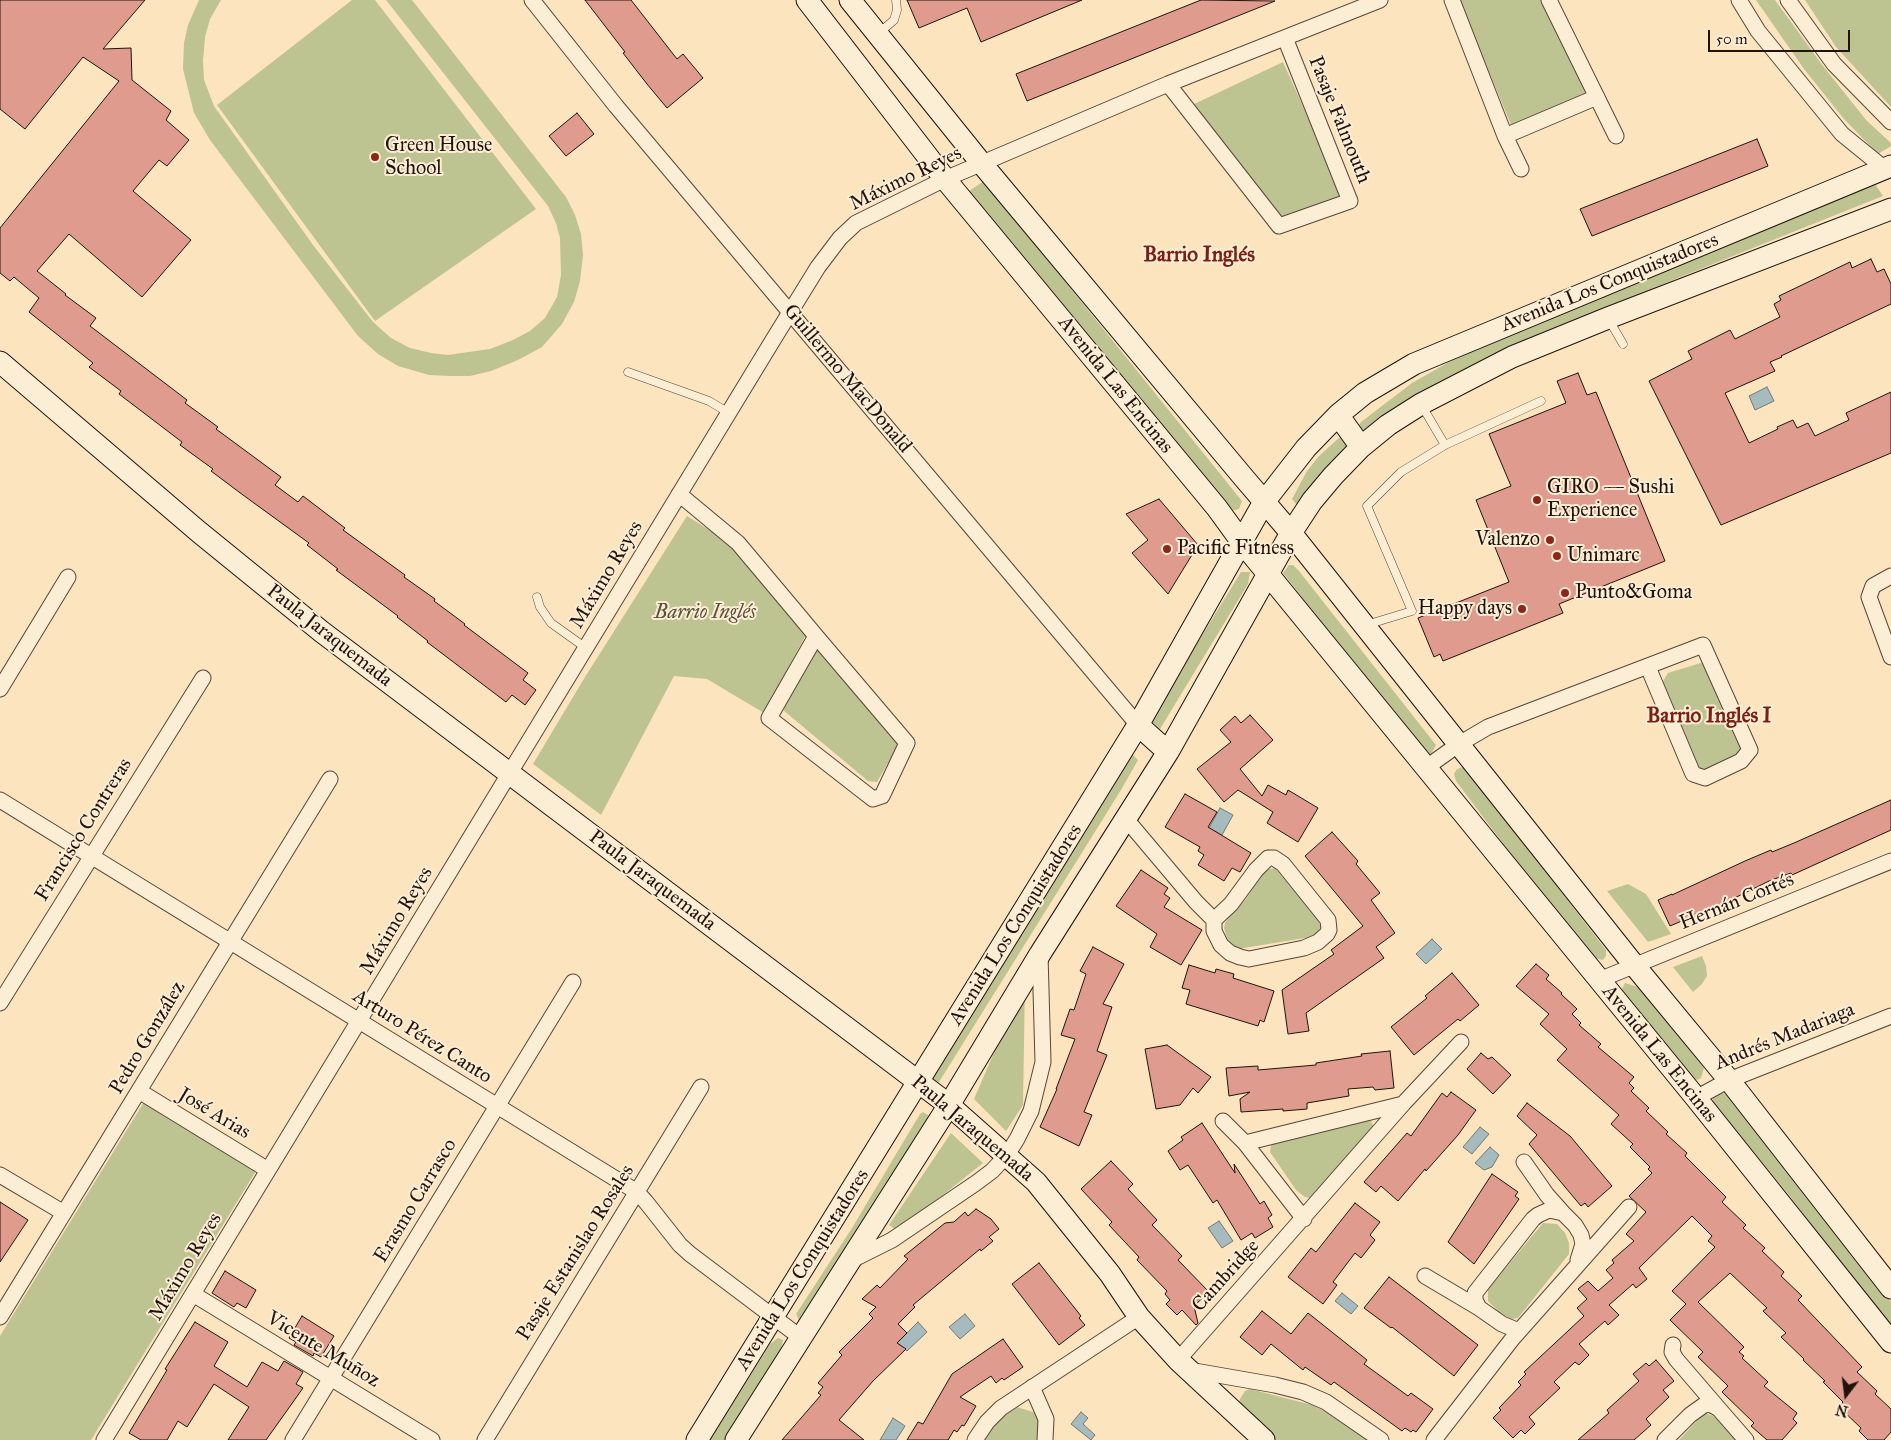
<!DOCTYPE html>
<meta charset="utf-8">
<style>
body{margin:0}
#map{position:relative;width:1891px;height:1440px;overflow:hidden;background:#fbe4be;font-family:"IM FELL Great Primer",serif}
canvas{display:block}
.north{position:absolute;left:1821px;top:1370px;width:50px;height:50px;-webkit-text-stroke:4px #fcedd5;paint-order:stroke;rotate:195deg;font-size:14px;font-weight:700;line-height:20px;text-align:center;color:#22120c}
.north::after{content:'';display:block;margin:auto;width:18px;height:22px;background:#22120c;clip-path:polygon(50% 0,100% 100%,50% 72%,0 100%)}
.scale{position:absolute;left:1708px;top:30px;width:142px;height:22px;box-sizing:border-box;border:2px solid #22120c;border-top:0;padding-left:6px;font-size:15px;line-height:18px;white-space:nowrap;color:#22120c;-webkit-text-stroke:4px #fcedd5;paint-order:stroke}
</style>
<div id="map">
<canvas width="1891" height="1440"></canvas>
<div class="north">N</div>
<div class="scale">50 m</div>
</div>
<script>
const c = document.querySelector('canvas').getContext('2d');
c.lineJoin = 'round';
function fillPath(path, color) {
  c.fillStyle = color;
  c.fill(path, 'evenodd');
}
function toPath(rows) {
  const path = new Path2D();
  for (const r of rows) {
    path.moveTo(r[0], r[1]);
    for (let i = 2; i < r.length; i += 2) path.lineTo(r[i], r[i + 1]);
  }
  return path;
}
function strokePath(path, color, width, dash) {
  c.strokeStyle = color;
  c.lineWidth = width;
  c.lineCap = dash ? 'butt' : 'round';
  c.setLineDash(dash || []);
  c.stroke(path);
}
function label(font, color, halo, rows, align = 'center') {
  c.font = font + ' "IM FELL Great Primer",serif';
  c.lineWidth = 4;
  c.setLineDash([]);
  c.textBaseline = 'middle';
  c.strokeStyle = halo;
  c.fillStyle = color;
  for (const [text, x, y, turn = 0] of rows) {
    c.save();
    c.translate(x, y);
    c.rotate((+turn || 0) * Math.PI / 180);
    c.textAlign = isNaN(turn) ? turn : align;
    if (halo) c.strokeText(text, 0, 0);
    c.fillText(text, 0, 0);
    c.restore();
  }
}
fillPath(toPath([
 [199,0,221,0,210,19,205,37,203,61,204,80,214,106,313,245,373,322,391,338,410,348,431,353,448,355,490,349,513,340,530,331,545,318,557,297,561,275,560,238,556,223,548,206,386,0,412,0,566,197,575,215,581,234,583,255,580,281,574,302,562,324,542,347,518,360,491,371,470,376,450,376,429,375,398,366,378,354,358,336,210,140,194,113,183,69,184,43,188,25],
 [352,0,375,0,536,209,375,321,217,105],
 [1459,0,1541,0,1588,93,1512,127],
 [1756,0,1775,0,1823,66,1867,121,1891,143,1891,146,1878,154,1844,119,1804,69],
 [1805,0,1891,0,1891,107,1836,47],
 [1283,62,1340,189,1340,198,1288,218,1280,217,1190,106],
 [984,181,1242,501,1239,509,1231,511,969,191],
 [1875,184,1883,196,1673,280,1557,331,1370,431,1362,432,1359,425,1361,422,1412,383,1449,362,1527,327],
 [1341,436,1350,447,1301,506,1296,504,1292,499,1307,471,1319,456],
 [687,516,736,547,808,631,764,713,707,679,674,676,601,815,533,764,585,677],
 [1289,565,1293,565,1299,571,1436,745,1431,754,1423,753,1283,573],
 [1241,572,1250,572,1248,584,1160,729,1150,720],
 [816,647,900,742,877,782,868,781,783,710],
 [1704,662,1742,750,1738,757,1705,772,1697,769,1662,683,1668,673],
 [1129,751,1138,760,1121,790,939,1082,933,1081,930,1071],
 [1463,767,1475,781,1606,950,1606,956,1603,960,1594,958,1532,882,1456,781,1454,774,1457,769],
 [1275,868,1318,919,1321,928,1318,932,1311,937,1238,949,1232,945,1227,938,1224,928,1225,923,1232,913,1246,899,1264,870],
 [1628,884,1646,894,1671,934,1648,942,1607,891],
 [1702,956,1706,966,1707,976,1702,984,1693,992,1673,967],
 [1025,981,1023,1105,1006,1131,974,1099],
 [1625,983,1638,987,1698,1060,1704,1068,1701,1078,1697,1080,1690,1077,1623,995,1622,989],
 [1717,1092,1727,1094,1891,1302,1891,1328,1789,1195,1713,1102,1713,1095],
 [144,1102,256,1171,91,1440,0,1440,0,1336],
 [923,1112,928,1115,930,1122,805,1321,799,1320,796,1314,852,1228,920,1114],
 [1364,1119,1371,1121,1374,1128,1314,1197,1310,1198,1305,1197,1296,1190,1270,1152,1271,1145,1274,1142],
 [951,1133,983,1163,898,1231,889,1225],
 [1543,1223,1557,1224,1565,1233,1569,1243,1569,1254,1518,1318,1511,1319,1499,1312,1488,1301,1488,1289],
 [778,1338,783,1340,781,1349,726,1440,710,1440,770,1344],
 [1250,1389,1312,1405,1326,1412,1367,1440,1273,1440,1239,1404,1240,1399,1245,1391],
 [1017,1407,1036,1413,1039,1420,1037,1440,981,1440,998,1420],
 [1704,1413,1719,1418,1736,1440,1679,1440]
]), '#bec491');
const water = toPath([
 [1767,387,1774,401,1755,410,1749,396,1767,387],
 [1220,808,1233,815,1222,835,1209,828,1220,808],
 [1432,939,1442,949,1426,964,1416,954,1432,939],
 [1480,1127,1489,1134,1472,1154,1463,1147,1480,1127],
 [1490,1147,1499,1155,1492,1167,1484,1170,1475,1163,1490,1147],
 [1219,1221,1233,1241,1222,1248,1208,1228,1219,1221],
 [1342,1293,1358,1306,1351,1314,1335,1301,1342,1293],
 [965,1314,975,1326,960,1339,949,1327,965,1314],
 [918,1322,927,1332,907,1351,897,1343,918,1322],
 [1081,1412,1088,1418,1083,1424,1095,1435,1091,1440,1071,1424,1081,1412],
 [893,1418,905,1426,896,1440,880,1440,893,1418]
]);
fillPath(water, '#a5bbbd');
strokePath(water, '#717776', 1);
const building = toPath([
 [0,0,145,0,103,49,131,48,132,80,171,111,166,120,189,140,167,166,159,160,133,191,191,240,142,297,69,234,37,271,66,294,65,295,96,318,90,326,187,400,185,403,218,427,216,429,281,477,275,485,298,502,303,496,345,528,343,530,405,575,404,577,435,599,434,601,465,624,464,625,528,673,523,680,536,690,525,705,512,695,506,702,427,642,428,641,397,617,398,616,336,570,338,569,307,545,309,543,243,495,211,471,213,469,180,445,182,442,119,394,121,391,89,367,93,363,29,312,39,298,14,277,10,281,0,273,0,228,119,81,83,57,25,129,0,109,0,0],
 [585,0,631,0,677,59,683,54,703,78,667,108,647,84,623,53,625,52,585,0],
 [907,0,1082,0,981,42,967,8,919,28,907,0],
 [1201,0,1275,1,1027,101,1016,74,1201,0],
 [577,113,594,134,566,156,549,136,577,113],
 [1757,139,1768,166,1592,236,1580,209,1757,139],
 [1871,259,1877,272,1884,269,1891,284,1891,304,1781,356,1782,357,1770,362,1775,371,1725,393,1749,443,1778,429,1777,427,1793,420,1797,428,1808,423,1815,436,1849,420,1846,413,1891,392,1891,453,1721,525,1649,381,1692,359,1688,351,1730,330,1735,339,1780,317,1774,304,1781,300,1779,296,1850,262,1852,268,1871,259],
 [1578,373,1587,395,1596,392,1665,561,1559,604,1563,613,1443,661,1440,654,1434,657,1418,618,1509,582,1476,500,1511,486,1489,434,1566,403,1557,381,1578,373],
 [1159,499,1198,545,1168,594,1132,553,1148,540,1126,514,1159,499],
 [1250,715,1273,740,1240,769,1262,796,1268,785,1286,795,1288,790,1318,808,1298,842,1267,823,1273,812,1238,790,1224,802,1197,769,1231,742,1220,730,1235,716,1241,723,1250,715],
 [1185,794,1217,812,1208,827,1251,853,1240,872,1232,868,1224,881,1198,865,1204,855,1198,851,1200,847,1165,827,1185,794],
 [1891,800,1891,830,1792,875,1791,873,1769,881,1692,919,1691,917,1670,926,1658,900,1672,894,1672,895,1745,861,1771,850,1772,852,1794,843,1891,800],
 [1332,832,1358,861,1356,864,1380,893,1371,900,1395,933,1376,947,1384,958,1306,1013,1309,1031,1288,1034,1282,990,1334,954,1331,950,1363,926,1305,856,1332,832],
 [1141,870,1168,888,1164,894,1170,898,1164,907,1202,930,1181,965,1150,947,1157,934,1116,906,1141,870],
 [1093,947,1124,964,1103,1004,1112,1007,1097,1051,1107,1055,1084,1112,1092,1115,1079,1146,1040,1127,1057,1089,1056,1089,1075,1039,1061,1035,1070,1009,1074,1010,1086,974,1080,971,1093,947],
 [1536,964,1549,975,1546,979,1562,993,1561,994,1577,1009,1572,1014,1581,1023,1579,1025,1601,1044,1598,1047,1634,1077,1629,1083,1634,1088,1631,1091,1649,1108,1646,1111,1668,1132,1666,1134,1687,1153,1685,1156,1726,1197,1722,1202,1746,1225,1743,1228,1765,1248,1762,1251,1784,1272,1781,1276,1802,1296,1798,1300,1862,1367,1857,1372,1877,1391,1875,1394,1891,1409,1891,1432,1884,1440,1868,1440,1859,1431,1861,1428,1839,1407,1843,1402,1823,1382,1825,1381,1803,1360,1804,1359,1781,1337,1786,1333,1763,1311,1767,1308,1730,1273,1698,1302,1744,1347,1739,1352,1744,1356,1742,1358,1768,1382,1764,1386,1797,1413,1793,1419,1797,1423,1782,1440,1767,1440,1751,1426,1754,1423,1722,1392,1728,1386,1698,1357,1703,1352,1670,1320,1686,1304,1672,1291,1715,1247,1708,1241,1712,1236,1692,1216,1639,1268,1647,1279,1636,1288,1633,1284,1609,1305,1619,1315,1608,1325,1605,1321,1579,1344,1589,1355,1579,1365,1575,1362,1554,1382,1560,1388,1529,1417,1535,1424,1525,1434,1521,1430,1513,1438,1493,1418,1501,1410,1499,1408,1521,1385,1518,1382,1526,1374,1524,1372,1584,1316,1577,1308,1587,1299,1578,1289,1588,1281,1598,1291,1613,1278,1606,1270,1614,1263,1612,1260,1634,1241,1626,1234,1646,1212,1629,1196,1652,1173,1648,1169,1650,1167,1630,1147,1633,1144,1611,1124,1619,1115,1557,1060,1567,1049,1540,1024,1549,1014,1516,986,1536,964],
 [1189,965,1215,973,1216,969,1234,974,1233,978,1274,991,1264,1022,1260,1020,1258,1026,1186,1004,1190,990,1182,988,1189,965],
 [1452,973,1479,1005,1460,1021,1458,1019,1414,1055,1391,1027,1427,998,1425,996,1452,973],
 [1167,1045,1211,1077,1198,1093,1193,1088,1180,1105,1156,1109,1145,1049,1167,1045],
 [1390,1051,1394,1088,1375,1090,1373,1087,1348,1089,1349,1096,1307,1103,1307,1109,1283,1111,1283,1109,1241,1112,1240,1099,1250,1092,1229,1096,1226,1068,1258,1066,1258,1070,1316,1065,1316,1063,1362,1056,1361,1054,1390,1051],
 [1481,1053,1488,1059,1492,1057,1511,1075,1493,1094,1467,1069,1481,1053],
 [1451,1092,1476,1110,1458,1135,1426,1171,1425,1169,1398,1201,1381,1186,1376,1192,1364,1182,1407,1133,1411,1136,1442,1093,1447,1097,1451,1092],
 [1527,1103,1570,1136,1612,1186,1588,1207,1585,1203,1581,1206,1529,1144,1537,1135,1517,1116,1527,1103],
 [1202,1123,1235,1173,1234,1164,1260,1204,1264,1201,1272,1215,1268,1218,1273,1227,1255,1238,1252,1233,1241,1240,1217,1200,1213,1203,1188,1165,1180,1170,1168,1151,1183,1140,1181,1137,1202,1123],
 [1111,1161,1133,1184,1128,1189,1157,1220,1152,1225,1182,1256,1178,1260,1209,1292,1194,1306,1198,1323,1196,1325,1182,1310,1177,1315,1166,1304,1170,1300,1165,1294,1167,1291,1137,1260,1139,1257,1109,1225,1112,1222,1081,1189,1111,1161],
 [1492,1174,1518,1192,1515,1196,1519,1199,1474,1264,1448,1242,1492,1174],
 [0,1202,28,1220,0,1262,0,1202],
 [1355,1203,1380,1222,1370,1235,1375,1240,1361,1258,1355,1253,1333,1282,1337,1285,1323,1304,1288,1277,1311,1248,1316,1252,1355,1203],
 [976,1209,991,1219,999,1229,989,1237,993,1241,981,1251,980,1249,913,1305,915,1307,898,1324,907,1333,897,1343,906,1349,873,1381,839,1420,864,1440,782,1440,821,1395,818,1393,823,1387,818,1383,842,1355,839,1352,873,1318,869,1314,876,1307,862,1299,877,1285,880,1288,908,1259,904,1256,945,1223,954,1222,965,1212,968,1216,976,1209],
 [1039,1263,1081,1316,1079,1318,1085,1325,1059,1345,1012,1284,1039,1263],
 [225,1271,256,1290,246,1308,237,1303,234,1307,212,1293,225,1271],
 [1389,1277,1478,1345,1454,1376,1392,1327,1391,1328,1364,1308,1389,1277],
 [1262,1311,1291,1334,1308,1313,1367,1360,1364,1364,1408,1396,1411,1393,1433,1409,1416,1432,1413,1430,1411,1432,1405,1428,1402,1431,1334,1382,1331,1385,1305,1367,1303,1370,1271,1344,1262,1355,1240,1337,1262,1311],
 [302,1316,334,1336,321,1357,314,1353,313,1356,294,1345,296,1342,289,1338,302,1316],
 [195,1322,228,1342,214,1366,247,1387,262,1362,278,1371,284,1361,303,1372,296,1384,303,1388,266,1440,228,1440,249,1407,214,1384,187,1427,178,1421,167,1440,141,1440,129,1433,167,1370,165,1369,195,1322],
 [1003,1339,1023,1367,1004,1380,1002,1378,996,1383,991,1376,960,1397,976,1406,964,1426,962,1425,957,1432,954,1430,948,1440,907,1440,918,1422,923,1424,952,1374,1003,1339],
 [1656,1360,1674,1381,1663,1390,1669,1397,1646,1419,1651,1425,1634,1440,1578,1440,1609,1413,1607,1410,1639,1381,1633,1374,1646,1363,1649,1366,1656,1360]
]);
fillPath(building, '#df9c8e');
strokePath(building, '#22120c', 1);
const lane = toPath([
 [879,33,894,20,897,10,896,0],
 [1609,320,1623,344],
 [628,372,709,401,729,413],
 [1422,406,1445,445],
 [537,597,540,607,551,623,586,648],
 [1366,625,1412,611,1367,506,1401,472,1445,445,1541,401]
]);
const street = toPath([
 [532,0,616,106,1138,725],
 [1452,0,1505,136,1521,169],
 [1549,0,1616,136],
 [1739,0,1758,31,1842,134,1885,169],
 [1788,0,1834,64,1891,122],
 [1168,84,1279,226,1350,201,1285,38],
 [1505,136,1597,97],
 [679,494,738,543,796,612,816,636,907,743,882,796,873,799,769,718,816,636],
 [1891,576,1873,586,1869,597,1891,657],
 [0,689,68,577],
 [1427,767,1459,744,1488,727,1703,645,1750,750,1741,761,1705,778,1693,774,1648,667],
 [0,800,637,1192,646,1202,680,1245,690,1254,800,1337],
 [1126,819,1196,902,1214,920],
 [1268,858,1274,858,1283,864,1328,920,1329,930,1327,934,1318,942,1304,948,1249,959,1240,957,1230,953,1221,945,1214,931,1214,920,1231,904,1256,870,1268,858],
 [1599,980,1891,861],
 [0,1003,203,678],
 [139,1091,268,1170],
 [1696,1098,1729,1080,1891,1016],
 [1223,1121,1245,1143,1304,1219],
 [1245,1143,1403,1104],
 [1524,1162,1547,1195,1563,1213],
 [0,1175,64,1213],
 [852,1260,892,1240,976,1183,992,1171,1007,1155,1017,1139,1031,1111,1043,1062,1040,954],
 [1425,1276,1479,1308],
 [193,1294,432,1440],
 [0,1317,330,779],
 [1519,1331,1502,1324,1479,1308,1475,1300,1475,1293,1533,1219,1538,1215,1549,1210,1563,1213,1575,1225,1581,1235,1583,1244,1578,1260],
 [1673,1345,1672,1352,1676,1359,1719,1409],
 [1178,1360,1403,1104,1461,1042],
 [1189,1370,1275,1385,1303,1392,1326,1402,1381,1440],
 [1032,1387,1046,1419,1045,1440],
 [104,1440,773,340,818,267,840,238,856,223,945,179,1168,84,1380,0],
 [293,1440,573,982],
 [485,1440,701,1087],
 [975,1440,987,1422,1001,1408,1139,1317],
 [1434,1440,1513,1338,1629,1207],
 [1665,1440,1690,1415,1704,1405,1710,1404,1719,1409,1746,1440]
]);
const secondary = toPath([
 [807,0,945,179,1217,508,1241,541,1696,1098,1891,1342],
 [850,0,982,164,1244,478,1291,533,1634,965,1729,1080,1891,1288],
 [0,362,199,532,322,632,949,1105,1036,1182,1110,1274,1139,1317,1178,1360,1264,1440],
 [1338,415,1361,447],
 [1138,725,1168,752],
 [697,1440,1138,725,1264,502,1306,448,1338,415,1365,393,1414,364,1891,166],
 [736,1440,949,1105,1040,954,1168,752,1291,533,1312,501,1333,476,1361,447,1388,425,1421,404,1512,357,1608,318,1891,209]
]);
strokePath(lane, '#584638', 9);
strokePath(street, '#584638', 17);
strokePath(secondary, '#22120c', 23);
strokePath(lane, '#fcedd5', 8);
strokePath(street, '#fcedd5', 15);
strokePath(secondary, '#fcedd5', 21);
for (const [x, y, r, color] of [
 [375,157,5,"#8f2418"],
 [1537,500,5,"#8f2418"],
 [1550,540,5,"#8f2418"],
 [1167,549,5,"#8f2418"],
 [1557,556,5,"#8f2418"],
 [1565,593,5,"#8f2418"],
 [1522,609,5,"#8f2418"]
]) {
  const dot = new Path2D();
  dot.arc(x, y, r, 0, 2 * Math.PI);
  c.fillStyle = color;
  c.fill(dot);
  strokePath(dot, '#fcedd5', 2);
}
label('20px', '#22120c', '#fcedd5', [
 ["Pasaje Falmouth",1339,120,68],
 ["Máximo Reyes",906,179,-26],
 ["Avenida Los Conquistadores",1610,283,-22],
 ["Guillermo MacDonald",847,379,50],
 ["Avenida Las Encinas",1115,385,51],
 ["Máximo Reyes",607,575,-59],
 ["Paula Jaraquemada",329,636,38],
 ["Francisco Contreras",84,830,-58],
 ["Paula Jaraquemada",652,881,37],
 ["Hernán Cortés",1737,902,-22],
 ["Máximo Reyes",397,921,-59],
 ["Avenida Los Conquistadores",1016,925,-58],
 ["Arturo Pérez Canto",422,1037,32],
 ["Andrés Madariaga",1785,1037,-22],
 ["Pedro González",148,1038,-59],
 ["Avenida Las Encinas",1659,1054,51],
 ["José Arias",214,1114,31],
 ["Paula Jaraquemada",972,1129,40],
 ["Erasmo Carrasco",416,1201,-59],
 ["Pasaje Estanislao Rosales",576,1253,-58],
 ["Máximo Reyes",186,1267,-59],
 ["Avenida Los Conquistadores",803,1270,-58],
 ["Cambridge",1226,1276,-48],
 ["Vicente Muñoz",323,1350,31]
]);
label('20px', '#22120c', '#fcedd5', [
 ["Green House",385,146],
 ["School",385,169],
 ["GIRO — Sushi",1547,488],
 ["Experience",1547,511],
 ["Valenzo",1540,540,"right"],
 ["Pacific Fitness",1177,549],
 ["Unimarc",1567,556],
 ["Punto&Goma",1575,593],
 ["Happy days",1512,609,"right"]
], 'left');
label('italic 20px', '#59503b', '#fcedd5', [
 ["Barrio Inglés",705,613]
]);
label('bold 21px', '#7a1f14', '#fcedd5', [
 ["Barrio Inglés",1199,256],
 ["Barrio Inglés I",1709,717]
]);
</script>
